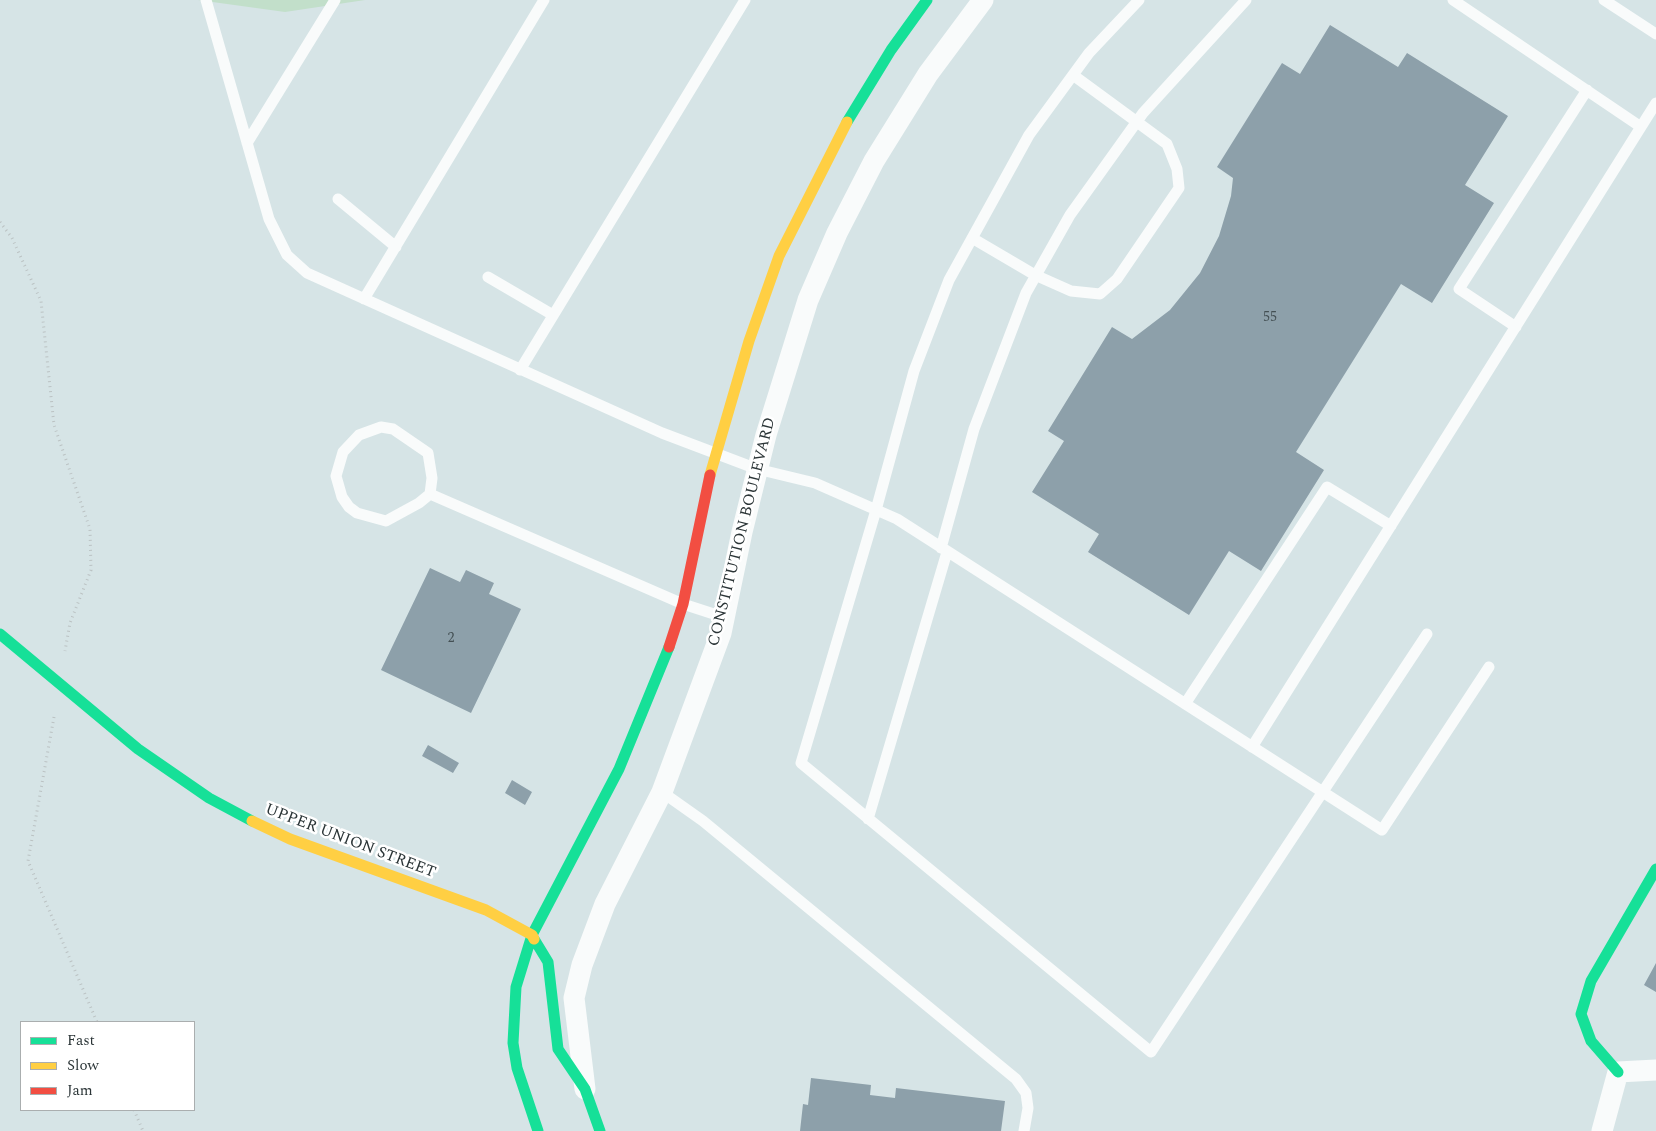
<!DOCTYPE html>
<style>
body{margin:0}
#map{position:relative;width:1656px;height:1131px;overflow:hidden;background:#d6e4e6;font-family:Spectral,serif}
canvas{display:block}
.legend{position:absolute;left:20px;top:1021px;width:175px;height:90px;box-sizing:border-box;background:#fff;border:1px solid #aaaeaf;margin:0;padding:6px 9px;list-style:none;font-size:15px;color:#2b3537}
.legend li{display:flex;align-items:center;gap:10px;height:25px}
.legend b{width:25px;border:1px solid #aaaeaf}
</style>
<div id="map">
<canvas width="1656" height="1131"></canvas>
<ul class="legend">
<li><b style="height:6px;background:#16e098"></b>Fast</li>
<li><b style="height:6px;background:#ffcf43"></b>Slow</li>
<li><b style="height:6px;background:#f24e42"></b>Jam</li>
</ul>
</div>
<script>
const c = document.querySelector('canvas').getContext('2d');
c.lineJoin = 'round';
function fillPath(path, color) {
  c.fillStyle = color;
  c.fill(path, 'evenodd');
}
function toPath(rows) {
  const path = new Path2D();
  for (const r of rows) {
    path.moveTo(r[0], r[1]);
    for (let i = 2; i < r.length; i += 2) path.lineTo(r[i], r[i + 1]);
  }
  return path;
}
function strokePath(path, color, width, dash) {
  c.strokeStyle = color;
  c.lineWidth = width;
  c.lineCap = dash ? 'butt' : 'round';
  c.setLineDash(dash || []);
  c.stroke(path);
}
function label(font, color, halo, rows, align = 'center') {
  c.font = font + ' Spectral,serif';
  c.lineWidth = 5;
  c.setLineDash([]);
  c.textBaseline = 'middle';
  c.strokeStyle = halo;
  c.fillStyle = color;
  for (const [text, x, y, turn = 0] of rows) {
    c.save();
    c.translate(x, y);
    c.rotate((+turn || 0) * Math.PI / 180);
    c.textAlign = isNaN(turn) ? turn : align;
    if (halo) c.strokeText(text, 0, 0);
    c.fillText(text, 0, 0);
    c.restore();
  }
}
fillPath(toPath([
 [198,0,365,0,285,12]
]), '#c2dfca');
fillPath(toPath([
 [1330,25,1398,67,1407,53,1508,116,1465,185,1494,203,1432,303,1401,284,1296,452,1324,470,1261,571,1229,551,1189,615,1088,552,1099,534,1032,492,1064,441,1048,431,1112,327,1132,339,1170,310,1200,273,1219,236,1231,196,1233,178,1217,167,1282,63,1300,74],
 [430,568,460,582,466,570,494,583,489,594,521,609,471,713,381,670],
 [428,745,459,763,453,773,422,756],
 [512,780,532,792,525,805,505,793],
 [1656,963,1656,992,1644,985],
 [811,1078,871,1085,870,1095,895,1098,896,1088,1005,1101,1001,1131,800,1131,803,1104,808,1105]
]), '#8da0aa');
strokePath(toPath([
 [0,222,12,238,41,301,54,425,90,529,91,570,70,623,65,651],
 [54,717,28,861,97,1022],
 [134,1110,143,1131]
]), '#bbc2c3', 3, [1, 4]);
strokePath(toPath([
 [206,0,269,219,287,255,307,273,662,433,757,469,815,483,897,519,1382,830,1489,667],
 [1139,0,1089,53,1029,135,949,280,914,371,876,510,801,763,1151,1052,1427,634],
 [1453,0,1641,127],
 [1604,0,1656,34],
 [247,143,335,0],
 [338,199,396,247],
 [972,238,1035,275,1071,291,1100,294,1117,279,1179,188,1177,169,1167,144,1073,75],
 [488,277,553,315],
 [364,299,544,0],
 [1516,327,1459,289,1587,90],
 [520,370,745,0],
 [430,494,419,503,386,521,357,513,349,507,342,497,336,476,343,452,359,435,381,427,393,429,428,453,432,478,430,494,683,604,723,617],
 [941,548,974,429,1026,293,1070,215,1143,113,1246,0],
 [1185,704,1327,487,1391,526],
 [1252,747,1656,103],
 [662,792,703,821,1016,1079,1026,1093,1028,1108,1024,1131],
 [868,819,947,552]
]), '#f9fbfb', 11);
strokePath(toPath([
 [585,1089,574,998,582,965,605,904,662,792,721,633,742,532,766,435,808,300,837,233,874,161,928,74,983,0],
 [1602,1131,1618,1072,1656,1070]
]), '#f9fbfb', 21);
strokePath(toPath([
 [847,122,891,50,927,0],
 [0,634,138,749,209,798,252,821],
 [534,939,548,962,558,1049,585,1089,600,1131],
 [1618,1072,1591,1041,1581,1014,1591,981,1656,869],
 [538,1131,517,1068,513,1043,516,987,532,935,619,769,669,647]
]), '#16e098', 11);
strokePath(toPath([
 [710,475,749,341,779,256,847,122],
 [252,821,290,839,486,910,532,935,534,939]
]), '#ffcf43', 11);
strokePath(toPath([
 [669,647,683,604,710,475]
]), '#f24e42', 11);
label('14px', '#445054', null, [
 ["55",1270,318],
 ["2",451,639]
]);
label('16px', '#2b3537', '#fff', [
 ["CONSTITUTION BOULEVARD",743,532,-76],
 ["UPPER UNION STREET",350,842,21]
]);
</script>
